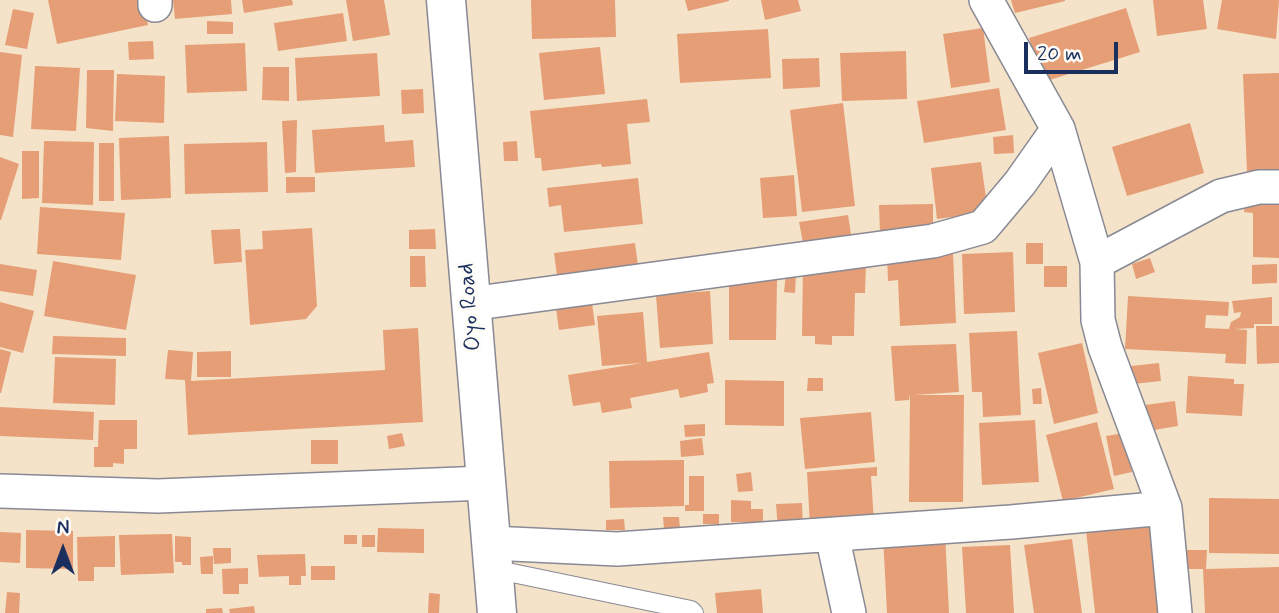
<!DOCTYPE html>
<style>
body{margin:0}
#map{position:relative;width:1279px;height:613px;overflow:hidden;background:#f4e3c9;font-family:Mynerve,sans-serif}
canvas{display:block}
.north{position:absolute;left:28px;top:515px;width:70px;height:70px;-webkit-text-stroke:5px #fdfcf7;paint-order:stroke;rotate:0deg;font-size:19px;font-weight:700;line-height:28px;text-align:center;color:#1b2f5e}
.north::after{content:'';display:block;margin:auto;width:24px;height:32px;background:#1b2f5e;clip-path:polygon(50% 0,100% 100%,50% 72%,0 100%)}
.scale{position:absolute;left:1024px;top:42px;width:94px;height:32px;box-sizing:border-box;border:4px solid #1b2f5e;border-top:0;padding-left:9px;font-size:21px;line-height:24px;white-space:nowrap;color:#1b2f5e;-webkit-text-stroke:5px #fdfcf7;paint-order:stroke}
</style>
<div id="map">
<canvas width="1279" height="613"></canvas>
<div class="north">N</div>
<div class="scale">20 m</div>
</div>
<script>
const c = document.querySelector('canvas').getContext('2d');
c.lineJoin = 'round';
function fillPath(path, color) {
  c.fillStyle = color;
  c.fill(path, 'evenodd');
}
function toPath(rows) {
  const path = new Path2D();
  for (const r of rows) {
    path.moveTo(r[0], r[1]);
    for (let i = 2; i < r.length; i += 2) path.lineTo(r[i], r[i + 1]);
  }
  return path;
}
function strokePath(path, color, width, dash) {
  c.strokeStyle = color;
  c.lineWidth = width;
  c.lineCap = dash ? 'butt' : 'round';
  c.setLineDash(dash || []);
  c.stroke(path);
}
function label(font, color, halo, rows, align = 'center') {
  c.font = font + ' Mynerve,sans-serif';
  c.lineWidth = 7;
  c.setLineDash([]);
  c.textBaseline = 'middle';
  c.strokeStyle = halo;
  c.fillStyle = color;
  for (const [text, x, y, turn = 0] of rows) {
    c.save();
    c.translate(x, y);
    c.rotate((+turn || 0) * Math.PI / 180);
    c.textAlign = isNaN(turn) ? turn : align;
    if (halo) c.strokeText(text, 0, 0);
    c.fillText(text, 0, 0);
    c.restore();
  }
}
fillPath(toPath([
 [48,0,143,0,148,25,57,44],
 [173,0,231,0,232,14,175,19],
 [242,0,292,0,293,5,244,13],
 [346,0,384,0,390,35,353,41],
 [531,0,615,0,616,37,532,39],
 [685,0,729,0,729,1,688,11],
 [761,0,798,0,801,11,765,20],
 [1011,0,1065,0,1065,1,1015,13],
 [1153,0,1203,0,1207,29,1157,36],
 [1222,0,1279,0,1276,39,1217,29],
 [1126,8,1140,52,1043,82,1029,38],
 [13,9,34,13,27,49,5,45],
 [343,13,347,41,278,51,274,23],
 [207,21,233,22,233,34,207,34],
 [983,28,990,82,951,88,943,34],
 [768,29,771,78,680,83,677,34],
 [153,41,154,59,129,60,128,42],
 [245,43,247,91,187,93,185,45],
 [600,47,605,94,544,100,539,53],
 [906,51,907,99,842,101,840,53],
 [0,52,22,55,13,137,0,135],
 [377,53,380,96,297,101,295,58],
 [819,58,820,87,783,89,782,59],
 [35,66,80,68,76,131,31,129],
 [263,67,289,67,289,101,262,100],
 [87,70,114,70,113,131,86,128],
 [1279,73,1279,172,1247,173,1243,74],
 [117,74,165,76,164,123,115,121],
 [999,88,1006,130,924,143,917,101],
 [423,89,424,113,402,114,401,90],
 [647,99,650,122,627,124,631,164,602,167,601,164,542,171,541,158,535,158,530,111],
 [843,103,855,206,802,212,790,110],
 [297,120,296,172,285,173,282,121],
 [1190,123,1204,173,1127,196,1112,147],
 [384,125,385,142,413,140,415,167,315,173,312,130],
 [1013,135,1014,153,994,154,993,137],
 [169,136,171,198,121,200,119,138],
 [44,141,94,142,93,205,42,203],
 [517,141,518,161,504,161,503,142],
 [267,142,268,192,185,194,184,144],
 [99,143,114,143,114,201,99,201],
 [22,151,39,151,39,198,22,199],
 [0,157,19,164,1,220,0,220],
 [981,162,988,212,937,219,931,168],
 [794,175,797,216,763,218,760,178],
 [286,177,315,177,315,192,286,193],
 [638,178,643,224,564,232,561,205,549,207,547,188],
 [1245,201,1279,202,1279,258,1253,257,1253,213,1244,212],
 [933,204,933,233,880,233,879,205],
 [40,207,125,213,121,260,37,254],
 [848,215,852,240,803,243,799,222],
 [312,228,317,306,306,319,250,325,245,250,263,249,262,231],
 [240,229,242,262,214,264,211,230],
 [435,229,436,249,409,249,409,230],
 [635,243,638,266,557,276,554,253],
 [1026,243,1043,243,1043,264,1026,264],
 [1013,252,1015,312,964,314,962,254],
 [953,253,956,323,900,326,898,280,888,281,887,256],
 [410,256,425,256,426,287,410,287],
 [1150,258,1155,272,1136,279,1132,264],
 [53,261,136,275,126,330,44,316],
 [0,264,37,270,33,296,0,291],
 [803,264,866,264,865,293,855,293,854,336,832,336,832,345,815,344,815,336,802,336],
 [1277,264,1277,283,1252,284,1252,265],
 [1044,266,1067,266,1067,287,1044,287],
 [786,273,796,274,795,293,784,292],
 [729,279,777,279,776,340,729,340],
 [710,291,713,344,660,348,656,295],
 [591,296,595,325,559,330,555,301],
 [1128,296,1229,302,1228,316,1206,315,1205,328,1229,329,1231,322,1240,317,1241,312,1234,313,1232,301,1272,297,1272,324,1254,324,1254,328,1234,329,1247,330,1246,364,1225,363,1226,354,1125,349],
 [0,302,34,311,23,353,0,347],
 [643,312,647,362,709,352,714,383,707,384,708,392,680,398,678,389,630,398,632,408,602,413,600,402,573,406,568,375,642,363,602,366,597,316],
 [1256,326,1279,326,1279,363,1257,364],
 [418,328,423,422,188,435,185,380,165,379,168,350,193,352,191,381,385,370,383,330],
 [1017,331,1021,415,983,417,982,392,972,392,969,333],
 [53,336,126,338,126,356,52,354],
 [1082,343,1098,413,1054,424,1038,353],
 [956,344,959,392,913,395,964,395,963,502,909,502,910,394,909,400,895,401,891,346],
 [0,349,11,352,1,393,0,393],
 [231,351,231,377,197,377,197,352],
 [55,357,116,359,115,405,53,403],
 [1159,363,1161,381,1133,384,1131,366],
 [1188,376,1234,379,1234,384,1244,384,1242,416,1186,413],
 [808,378,823,378,823,391,807,391],
 [725,380,784,381,784,426,725,425],
 [1041,388,1042,404,1033,404,1032,389],
 [1175,401,1178,426,1148,431,1145,405],
 [0,407,94,412,93,440,0,436],
 [871,412,875,462,805,469,800,418],
 [99,420,137,420,137,449,124,449,124,464,113,463,113,467,94,467,94,447,98,447],
 [1035,420,1039,482,982,485,979,423],
 [1097,422,1114,489,1063,501,1046,435],
 [705,424,705,436,685,437,684,425],
 [402,433,405,446,389,449,387,436],
 [1124,433,1132,472,1114,476,1106,436],
 [702,438,704,455,681,457,680,441],
 [311,440,338,440,338,464,311,464],
 [684,460,684,506,610,508,609,461],
 [877,467,877,476,871,476,874,522,810,526,807,472],
 [751,472,753,491,738,492,736,474],
 [689,476,704,476,704,511,685,511,685,505,689,505],
 [1209,498,1279,499,1279,554,1209,553],
 [731,500,751,501,751,509,763,509,763,522,731,522],
 [802,503,803,529,778,530,776,504],
 [703,514,719,514,719,524,703,524],
 [663,517,679,517,680,528,664,529],
 [624,519,625,530,606,530,606,520],
 [1153,523,1162,613,1095,613,1086,530],
 [378,528,424,529,424,553,377,552],
 [26,530,73,531,73,569,26,568],
 [0,532,21,533,20,563,0,562],
 [945,533,949,613,887,613,883,536],
 [172,534,174,573,121,575,119,535],
 [344,535,357,535,357,544,344,544],
 [362,535,375,535,375,547,362,547],
 [115,536,115,567,94,567,94,581,78,581,77,537],
 [175,536,191,537,191,565,182,565,182,562,175,562],
 [1072,539,1082,613,1034,613,1024,545],
 [1010,545,1014,613,966,613,962,547],
 [213,548,231,548,231,563,214,564],
 [1185,550,1207,550,1206,569,1279,567,1279,613,1205,613,1203,569,1185,569],
 [305,554,306,576,301,576,301,585,289,585,289,576,259,577,257,555],
 [213,556,213,574,201,574,200,557],
 [311,566,335,566,335,580,311,580],
 [248,568,248,584,239,584,239,594,223,594,222,569],
 [761,589,763,613,717,613,715,593],
 [7,592,20,593,19,613,5,613],
 [429,593,440,594,439,613,428,613],
 [254,606,255,613,230,613,229,609],
 [222,608,223,613,206,613,206,609]
]), '#e69e76');
const service = toPath([
 [493,569,691,610,694,613]
]);
const minor = toPath([
 [155,0,155,5],
 [986,0,1058,129,1097,262,1098,320,1105,347,1165,508,1175,613],
 [1097,262,1221,196,1259,187,1279,187],
 [470,304,933,241,983,227,1020,183,1058,129],
 [0,491,158,496,485,483],
 [832,535,849,613],
 [491,543,617,549,1011,522,1165,508]
]);
const trunk = toPath([
 [446,0,497,613]
]);
strokePath(service, '#888994', 20);
strokePath(minor, '#888994', 36);
strokePath(trunk, '#888994', 41);
strokePath(service, '#fff', 18);
strokePath(minor, '#fff', 33);
strokePath(trunk, '#fff', 38);
label('23px', '#1b2f5e', '#fdfcf7', [
 ["Oyo Road",471,307,-95]
]);
</script>
